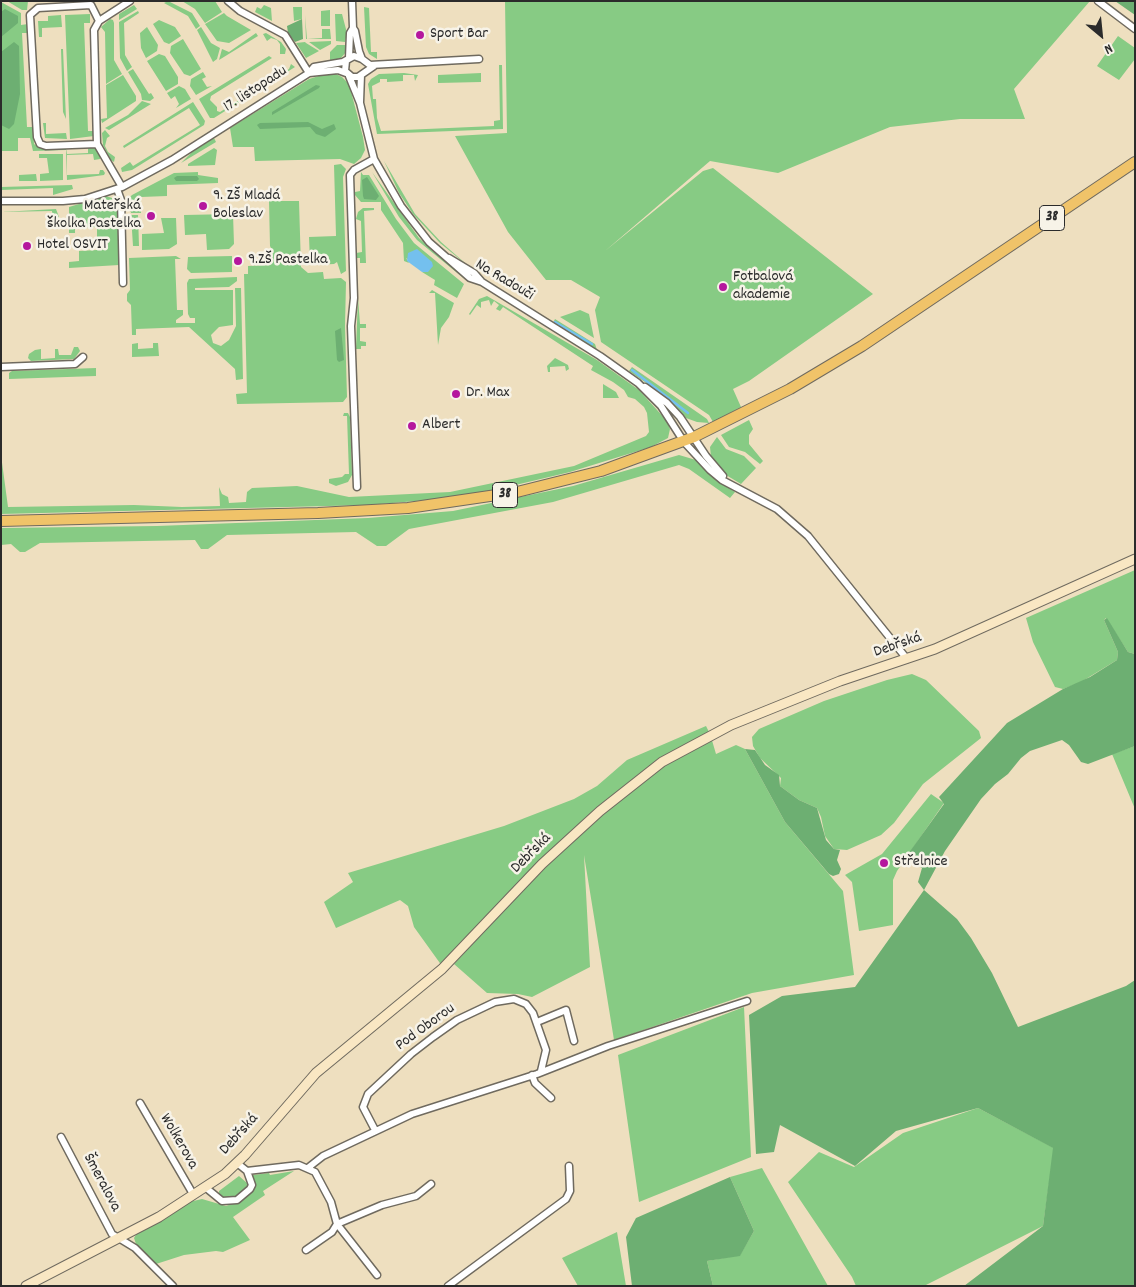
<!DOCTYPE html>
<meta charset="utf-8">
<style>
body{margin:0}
#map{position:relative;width:1136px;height:1287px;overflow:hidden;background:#eedfbf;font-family:Dekko,sans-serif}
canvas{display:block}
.frame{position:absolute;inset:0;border:2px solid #2b2b2b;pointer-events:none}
.north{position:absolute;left:1076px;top:10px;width:50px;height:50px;-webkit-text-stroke:4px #f7f3e8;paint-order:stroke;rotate:152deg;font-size:14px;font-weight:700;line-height:20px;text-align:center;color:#2b2b2b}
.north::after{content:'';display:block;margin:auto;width:18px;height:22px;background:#2b2b2b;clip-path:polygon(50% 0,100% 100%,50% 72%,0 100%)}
</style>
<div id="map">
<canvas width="1136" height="1287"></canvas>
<div class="frame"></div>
<div class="north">N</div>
</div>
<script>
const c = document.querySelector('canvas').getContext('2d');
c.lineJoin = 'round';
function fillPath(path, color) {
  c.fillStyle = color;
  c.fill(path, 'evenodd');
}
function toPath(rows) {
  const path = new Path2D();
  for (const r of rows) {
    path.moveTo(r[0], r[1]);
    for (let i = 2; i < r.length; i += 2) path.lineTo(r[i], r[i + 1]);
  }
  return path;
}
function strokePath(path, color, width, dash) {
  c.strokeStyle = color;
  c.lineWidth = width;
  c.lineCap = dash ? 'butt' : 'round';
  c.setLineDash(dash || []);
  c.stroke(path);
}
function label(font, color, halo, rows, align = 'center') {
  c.font = font + ' Dekko,sans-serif';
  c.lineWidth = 5;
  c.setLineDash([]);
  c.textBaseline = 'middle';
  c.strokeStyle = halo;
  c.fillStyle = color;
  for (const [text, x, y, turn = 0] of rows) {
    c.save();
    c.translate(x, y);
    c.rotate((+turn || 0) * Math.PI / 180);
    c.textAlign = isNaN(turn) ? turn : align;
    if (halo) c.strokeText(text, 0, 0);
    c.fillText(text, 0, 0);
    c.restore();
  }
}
fillPath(toPath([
 [7,1,28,1,27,10,22,10],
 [168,1,192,13,200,26,196,29,188,16,164,3],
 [182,1,215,1,222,12,205,23,195,9],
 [505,1,1090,1,1014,89,1025,119,960,119,890,127,778,173,710,161,605,251,703,171,713,168,873,294,749,381,733,389,741,407,713,422,709,415,601,342,595,310,600,297,571,280,546,280,508,232,455,136,507,133],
 [1,2,21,13,21,25,28,24,28,33,22,33,27,127,33,127,34,144,41,149,66,148,67,154,88,153,88,148,95,148,100,154,100,159,94,160,93,154,67,155,67,175,99,174,100,170,103,170,105,173,104,175,67,180,66,150,33,151,30,138,18,138,18,151,1,151],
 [134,5,137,9,119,20,119,14],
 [264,5,271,8,272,21,255,12,257,7,261,9],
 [293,7,302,7,302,19,294,21],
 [364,7,369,8,371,52,377,52,377,59,369,54,366,47],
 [330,10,330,26,321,26,321,11],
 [138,11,139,13,124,23,125,55,132,67,127,71,120,58,119,22],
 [224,13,227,16,251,30,229,43,217,41,205,24],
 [90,14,90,23,84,23,88,131,93,131,94,136,70,139,65,15],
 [335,14,342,14,347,33,345,42,336,41],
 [61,15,62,27,42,28,42,37,39,37,38,21,48,21,48,16],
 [305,15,307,39,322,38,322,29,330,29,331,39,306,39],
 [110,19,113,20,114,23,114,60,122,74,106,84,105,32,101,27],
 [159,20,175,27,181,36,169,44,164,42,153,24],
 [147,27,158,45,157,51,146,58,141,48,140,33],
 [201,27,211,43,220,48,217,59,213,62,197,30],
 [256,33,258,36,219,60,222,49,229,52],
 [266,33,281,42,286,49,285,54,280,54,280,44,277,40,271,38,267,41,263,34],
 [1118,36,1135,48,1135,59,1119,80,1097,66],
 [183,39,201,69,190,76,184,74,170,53,171,46],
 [331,41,331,44,320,50,309,42],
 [305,42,306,43,319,51,306,58,296,43],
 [337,45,347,45,346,52,341,58,330,61,330,52],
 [61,49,63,49,66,119,63,112],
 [159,54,165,56,178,77,178,84,166,91,147,61],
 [269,56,272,58,211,96,210,100,217,107,217,111,220,112,289,69,291,64,295,67,214,118,210,118,199,99],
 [499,65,502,65,503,129,377,134,368,84,371,79,379,74,404,73,418,75,415,81,414,75,403,75,403,81,387,82,387,79,380,79,380,82,372,86,373,99,376,99,377,118,381,131,494,126,494,121,500,120],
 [133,69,149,94,151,93,154,98,150,101,142,100,141,94,128,72],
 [203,72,206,77,202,79,207,87,212,86,196,95,190,86,191,79],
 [332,72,342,77,349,84,363,137,365,150,361,158,354,164,340,159,255,161,254,147,233,147,230,128,309,79],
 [481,73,481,82,438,83,438,75],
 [123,75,136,96,136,101,102,123,101,119,107,118,106,85],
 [179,86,185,89,191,99,176,108,179,104,175,96,171,99,167,93],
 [142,101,151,104,109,130,105,128,128,115],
 [193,102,205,121,204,125,132,170,122,172,121,168,130,162,133,166,200,125,189,108,124,148,123,146],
 [43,123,46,123,46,134,66,133,67,139,45,138],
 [105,130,110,136,107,138,105,146,108,152,115,157,114,162,111,160,103,145,102,133],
 [214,138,216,142,181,163,192,152],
 [214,148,217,150,215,165,188,166,188,164],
 [39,154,63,154,63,180,40,181,40,174,49,173,47,158,39,158],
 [384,161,415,214,441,242,473,270,440,243,413,214,399,193],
 [334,165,341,164,346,169,343,177,346,271,341,274,337,262,334,264,313,265,310,262,309,237,336,236],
 [198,172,198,175,218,178,218,183,167,185,167,196,141,197,141,213,131,213,128,199,132,195,174,173],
 [361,172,363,175,369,175,396,219,414,243,464,284,457,298,434,285,435,280,422,272,428,272,406,258,409,263,404,261,403,243,381,210,381,202,361,202,355,195,355,192,360,191],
 [372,172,419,238,467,281,417,240,399,217],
 [36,174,37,181,19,181,19,175],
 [72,185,73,189,53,195,53,188,1,190,1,187],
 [106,196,115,199,118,204,119,265,69,268,69,262,79,261,79,251,97,250,97,227,75,228,75,233,69,233,69,207],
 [269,201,299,201,301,267,308,273,323,272,324,279,341,278,346,282,345,326,347,397,343,402,237,404,236,394,247,393,244,274,248,274,248,266,270,265,270,251,272,250,270,246],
 [363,208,374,208,374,210,364,211,366,263,360,263,360,258,356,258,356,253,362,252,361,221,356,219,358,212],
 [56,209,59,217,54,220,52,221,52,211,1,212],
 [233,214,234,244,229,249,207,250,206,234,185,235,184,215],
 [131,215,138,215,139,246,133,246],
 [161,218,176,218,177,244,169,249,142,250,142,234,164,233],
 [176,256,181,259,175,259,177,310,183,310,183,315,176,320,176,323,195,323,195,318,190,318,188,314,187,283,189,279,237,277,237,281,229,287,195,288,195,290,233,290,233,325,219,327,211,335,213,343,221,346,229,340,236,326,235,288,241,288,243,379,236,380,235,369,189,327,136,329,136,335,132,335,131,305,127,301,127,294,130,290,129,258],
 [232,256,232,272,191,273,187,269,188,257],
 [432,290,454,303,449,317,441,328,438,345,435,293,429,293],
 [487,296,597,360,639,390,667,421,670,429,668,438,651,447,570,472,503,488,451,498,369,505,1,514,1,455,8,507,134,505,182,507,220,506,219,487,222,494,228,497,229,503,246,502,247,492,252,488,297,486,349,497,450,492,574,466,646,436,649,432,647,413,644,407,635,399,628,397,624,390,613,382,591,370,593,366,503,307,500,311,496,309,499,305,494,301,491,306,489,300,481,302,481,308,477,305,470,315,469,314,479,299],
 [358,298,360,324,366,324,366,328,360,328,360,341,366,342,366,346,361,346,361,349,356,349],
 [580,310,589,314,594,338,560,317],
 [555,319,595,344,597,350,553,323],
 [138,343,138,349,153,348,153,343,158,343,159,356,132,357,132,344],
 [74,347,78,347,80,351,74,359,31,361,28,358,29,354,35,350,41,349,41,359,55,358,55,349,58,349,59,355,71,355],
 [555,358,568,365,569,369,566,371,565,366,550,367,550,372,548,372,547,366],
 [632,367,707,419,709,423,697,422,686,418,658,391,629,371],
 [96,368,96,376,9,379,9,373,12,371],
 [603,384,616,392,619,398,603,398],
 [344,413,348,413,350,417,352,475,348,482,336,486,329,483,329,479,342,477,345,474,349,474,347,416,343,416],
 [749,420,753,429,749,435,749,444,763,461,760,464,745,452,729,447,721,435],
 [717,437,726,449,744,456,756,468,741,484,726,475,711,457,710,447],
 [679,455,696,460,717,480,735,492,730,498,689,469,679,465,553,502,409,529,386,546,377,546,356,532,227,535,208,549,201,549,195,540,40,543,25,552,20,552,11,544,1,545,1,528,157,526,368,518,453,511,573,486],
 [1135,570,1135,654,1128,652,1106,618,1104,620,1118,652,1117,660,1081,682,1063,689,1055,687,1033,642,1026,618],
 [912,674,926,680,979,731,981,738,923,784,894,823,881,835,847,850,834,849,825,836,821,817,817,808,799,800,780,786,781,778,760,758,753,746,752,737,759,729,824,701,887,680],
 [706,726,710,734,599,809,442,966,414,927,408,906,400,900,336,928,324,902,353,882,348,873,504,826,574,799,597,786,627,760],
 [711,737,716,754,736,745,745,749,785,822,843,891,854,975,752,993,614,1040,584,855,590,967,532,997,518,994,487,993,454,964,545,865,645,775],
 [1135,746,1135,809,1112,754],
 [931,794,944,803,897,871,893,880,893,925,859,931,852,882,845,875,882,854],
 [744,1007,751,1157,639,1202,618,1055],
 [978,1108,1054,1148,1043,1226,924,1286,856,1286,852,1277,788,1182,819,1152,854,1167,903,1133],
 [762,1168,828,1286,713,1286,707,1261,740,1255,754,1231,730,1177],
 [294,1171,263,1191,265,1195,233,1217,250,1240,223,1252,216,1251,184,1255,156,1264,136,1244,134,1238,137,1233,189,1202,202,1199,226,1206,232,1204,244,1199,253,1189,253,1175,269,1173,270,1175],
 [239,1176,247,1183,247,1187,243,1193,227,1200,219,1197,219,1191],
 [617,1232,626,1286,578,1286,562,1258]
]), '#87cb84');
fillPath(toPath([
 [1115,1,1135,1,1135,15],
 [5,9,18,16,18,23,1,37,1,12],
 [302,19,303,39,295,42,288,33,287,26],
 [14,42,19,46,20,94,14,124,9,129,1,125,1,52],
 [316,85,320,86,319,88,272,115,272,112],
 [308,122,322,129,334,124,336,129,325,137,316,134,310,127,260,129,257,125,260,123],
 [177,176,197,176,199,179,197,181,176,181,174,178],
 [367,177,379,196,376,200,364,199,363,196,362,180],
 [341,328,344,360,339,362,337,360,335,331],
 [1107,618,1128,652,1135,654,1135,746,1088,764,1081,762,1069,745,1062,740,1030,751,1021,758,1008,774,995,784,981,799,945,851,924,890,957,919,971,938,992,973,1018,1027,1126,986,1135,980,1135,1286,964,1286,1043,1226,1053,1148,978,1108,896,1131,855,1166,780,1125,774,1152,756,1154,749,1015,782,996,855,987,924,890,918,882,922,868,913,863,908,854,944,804,939,797,1007,723,1063,689,1090,677,1117,660,1118,652,1104,620],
 [745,749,755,750,765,765,779,775,780,786,799,800,817,808,826,840,834,849,840,850,837,860,841,869,839,874,833,876,829,874,785,822],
 [730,1177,754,1231,740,1256,707,1261,713,1286,632,1286,626,1237,636,1218]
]), '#6daf72');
fillPath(toPath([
 [417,249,432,262,433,266,428,272,422,272,407,261,408,253]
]), '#74c0ee');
strokePath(toPath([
 [555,322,592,344],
 [632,370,688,413]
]), '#74c0ee', 2.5);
const street = toPath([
 [228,1,240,11,285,35,309,73],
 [352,1,353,28,355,31,359,51,362,59,370,65,479,59],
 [1098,1,1135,29],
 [349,58,350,33,353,28],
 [346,61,345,71,352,77,358,77,374,66],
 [309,73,338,70,346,73],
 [349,76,360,103,374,159,401,206,429,242,470,278,482,282,600,356,638,383,661,406,684,442,710,470,722,480,777,509,808,536,907,659],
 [360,102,361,75],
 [97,144,46,146,40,144,37,137,30,15,38,8,91,5,99,21],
 [122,187,97,144,94,30,99,21,130,1],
 [117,189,121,200,123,283],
 [1,201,63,201,85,199,122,187,172,160,309,73,314,67,343,62,354,56,362,59],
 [449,258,474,273,481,281],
 [1,367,75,364,83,357],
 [645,387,667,403,680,417,706,456,723,476],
 [357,487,351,326,354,298,350,175,354,170,374,159],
 [537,1022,566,1010,574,1041],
 [532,1075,535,1083,551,1098],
 [140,1103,193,1194],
 [375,1130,363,1107,368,1094,411,1054,433,1037,457,1020,495,1002,514,999,526,1004,533,1013,546,1050,541,1071],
 [61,1137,112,1234,135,1248,173,1286],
 [237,1163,247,1171,299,1165,315,1172,331,1202,337,1224,377,1275],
 [309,1167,323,1156,412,1114,537,1074,608,1046,747,1001],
 [205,1187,222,1201,237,1200,250,1189,252,1185,247,1171],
 [306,1250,332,1232,337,1224,382,1205,416,1196,431,1184],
 [448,1286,566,1199,570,1191,569,1166]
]);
const secondary = toPath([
 [26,1286,159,1217,225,1174,245,1155,316,1073,442,969,542,864,600,811,662,762,731,725,840,681,935,649,1135,559]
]);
const primary = toPath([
 [1,521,318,513,408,508,517,492,601,471,694,437,790,389,862,346,1135,162]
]);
strokePath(street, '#6f6a5f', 9);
strokePath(secondary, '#6f6a5f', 11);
strokePath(primary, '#6f6a5f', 12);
strokePath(street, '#fff', 6);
strokePath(secondary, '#f9e7c3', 9);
strokePath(primary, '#f0c369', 10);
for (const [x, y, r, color] of [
 [420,35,5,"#b5179e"],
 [203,206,5,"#b5179e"],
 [151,216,5,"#b5179e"],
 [27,246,5,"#b5179e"],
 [238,261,5,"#b5179e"],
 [723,287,5,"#b5179e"],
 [456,394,5,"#b5179e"],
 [412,426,5,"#b5179e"],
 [884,863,5,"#b5179e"]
]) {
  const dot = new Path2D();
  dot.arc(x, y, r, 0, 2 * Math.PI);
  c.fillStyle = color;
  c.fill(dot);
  strokePath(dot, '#f7f3e8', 2);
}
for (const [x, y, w] of [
 [1052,218,25],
 [505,495,25]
]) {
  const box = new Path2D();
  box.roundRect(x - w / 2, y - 12.5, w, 25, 4);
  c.fillStyle = '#f7f3e8';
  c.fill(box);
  strokePath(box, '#2b2b2b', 1);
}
label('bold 15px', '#2b2b2b', null, [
 ["38",1052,218],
 ["38",505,495]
]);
label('16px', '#2b2b2b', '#f7f3e8', [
 ["Sport Bar",430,35],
 ["9. ZŠ Mladá",213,197],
 ["Boleslav",213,215],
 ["Mateřská",141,207,"right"],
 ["školka Pastelka",141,225,"right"],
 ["Hotel OSVIT",37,246],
 ["9.ZŠ Pastelka",248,261],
 ["Fotbalová",733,278],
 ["akademie",733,296],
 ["Dr. Max",466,394],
 ["Albert",422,426],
 ["Střelnice",894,863]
], 'left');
label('16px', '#2b2b2b', '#f7f3e8', [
 ["17. listopadu",256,90,-33],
 ["Na Radouči",504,281,31],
 ["Debřská",898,646,-19],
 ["Debřská",532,854,-45],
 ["Pod Oborou",426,1028,-36],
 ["Debřská",240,1135,-48],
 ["Wolkerova",178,1142,60],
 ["Šmeralova",101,1183,62]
]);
</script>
